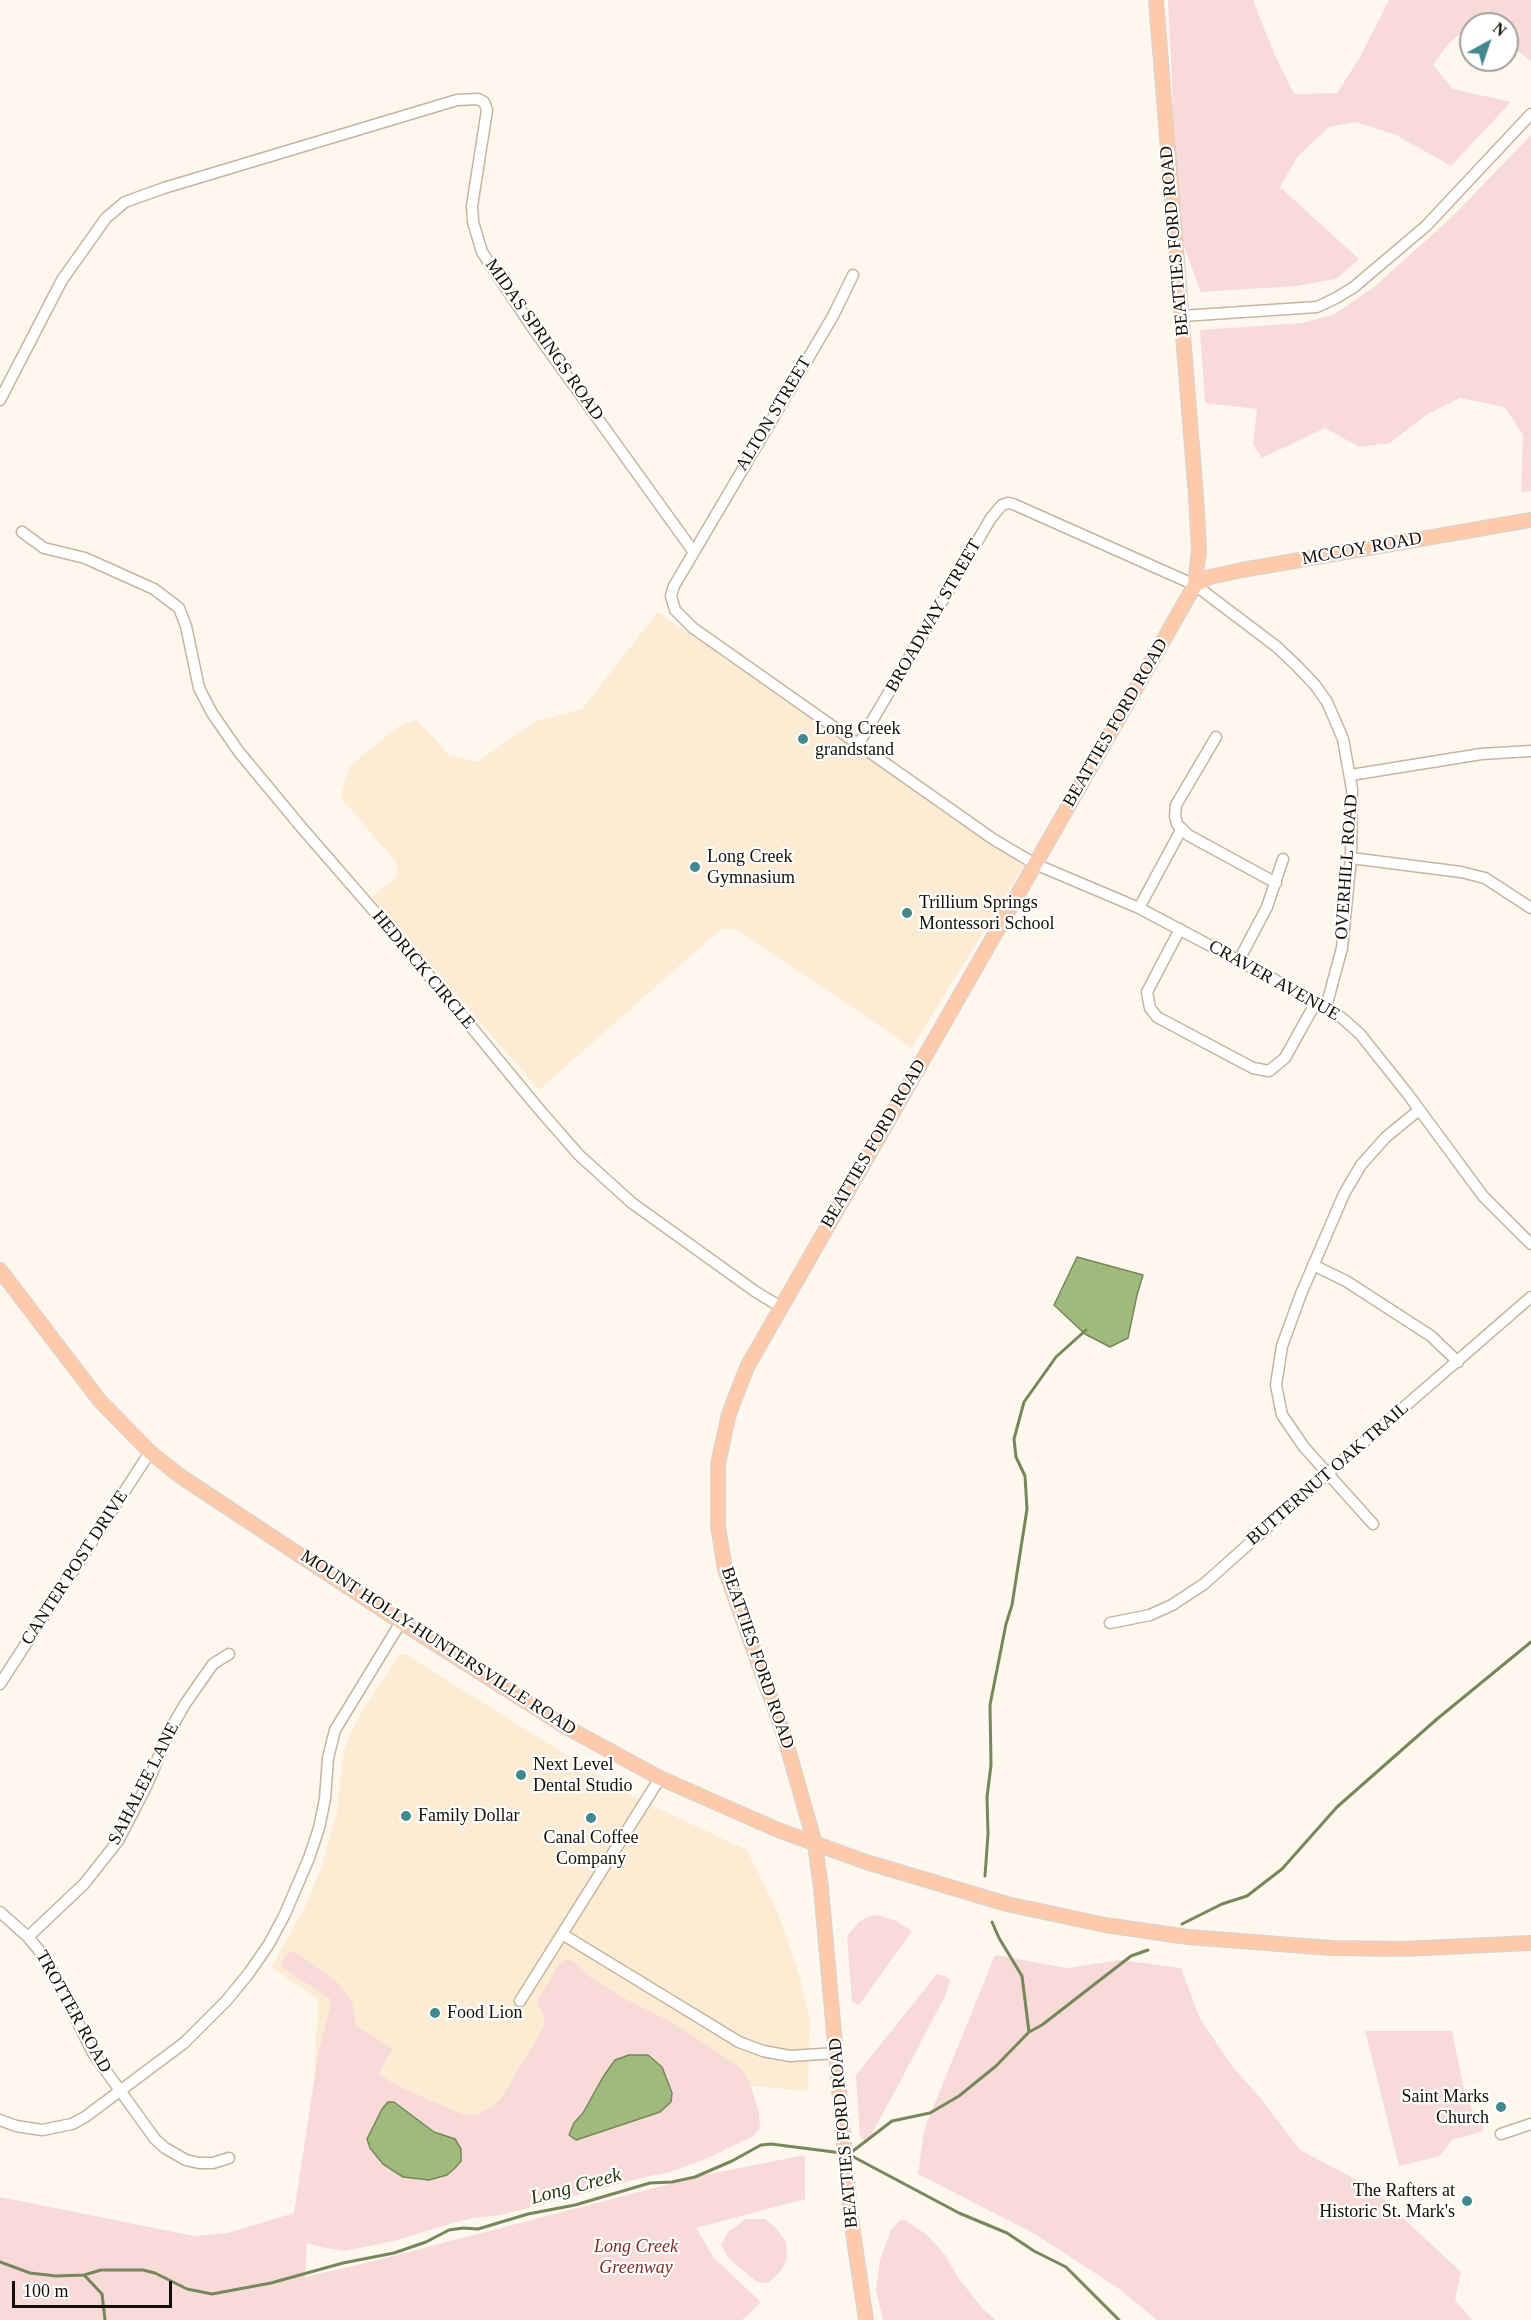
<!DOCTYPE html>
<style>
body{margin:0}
#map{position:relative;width:1531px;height:2320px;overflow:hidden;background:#fef7ee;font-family:Georgia,serif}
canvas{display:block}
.north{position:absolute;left:1459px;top:12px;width:60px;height:60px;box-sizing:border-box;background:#fff;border:2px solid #a19f9c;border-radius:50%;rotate:40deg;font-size:16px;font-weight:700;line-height:24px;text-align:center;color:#140f07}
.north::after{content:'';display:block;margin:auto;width:21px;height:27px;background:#41888f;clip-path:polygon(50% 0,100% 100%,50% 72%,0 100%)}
.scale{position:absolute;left:12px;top:2281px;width:160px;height:27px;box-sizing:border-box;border:3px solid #140f07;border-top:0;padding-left:8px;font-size:18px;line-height:21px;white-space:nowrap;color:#140f07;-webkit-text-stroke:4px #fff;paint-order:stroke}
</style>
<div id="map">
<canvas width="1531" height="2320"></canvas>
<div class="north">N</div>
<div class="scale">100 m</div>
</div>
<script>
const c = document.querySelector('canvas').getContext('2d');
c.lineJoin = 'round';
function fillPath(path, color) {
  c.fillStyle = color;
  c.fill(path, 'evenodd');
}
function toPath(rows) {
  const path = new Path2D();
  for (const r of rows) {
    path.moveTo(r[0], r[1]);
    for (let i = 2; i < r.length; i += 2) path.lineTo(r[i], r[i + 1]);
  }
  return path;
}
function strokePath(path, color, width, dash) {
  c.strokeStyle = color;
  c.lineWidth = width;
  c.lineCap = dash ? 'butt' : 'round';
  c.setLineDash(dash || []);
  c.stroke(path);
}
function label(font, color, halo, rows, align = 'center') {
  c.font = font + ' Georgia,serif';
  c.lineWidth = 4.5;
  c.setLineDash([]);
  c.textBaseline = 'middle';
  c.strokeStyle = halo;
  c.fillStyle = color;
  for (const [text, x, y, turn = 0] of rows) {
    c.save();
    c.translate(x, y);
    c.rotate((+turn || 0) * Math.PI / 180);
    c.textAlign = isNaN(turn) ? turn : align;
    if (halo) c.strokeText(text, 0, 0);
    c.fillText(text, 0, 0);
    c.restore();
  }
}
fillPath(toPath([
 [658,612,916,792,1025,864,912,1048,736,929,721,929,539,1090,372,897,396,877,397,863,340,797,350,766,399,726,417,720,449,755,477,762,534,722,582,709],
 [405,1654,634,1797,747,1850,779,1915,800,1977,810,2020,808,2091,753,2086,724,2096,308,2212,318,1999,271,1967,304,1909,321,1868,337,1812,343,1756,349,1737,358,1718,399,1656]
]), '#fdecd4');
fillPath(toPath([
 [1168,0,1253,0,1274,53,1294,94,1337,93,1360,57,1389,0,1531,0,1531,61,1507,43,1507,24,1471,24,1471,28,1468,27,1448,44,1433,65,1453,89,1511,102,1451,166,1396,135,1356,122,1329,127,1298,156,1280,187,1359,259,1336,279,1296,286,1201,292,1179,233],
 [1531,135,1531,491,1521,492,1523,435,1505,407,1460,398,1426,415,1390,443,1359,447,1325,428,1262,458,1253,444,1257,409,1205,403,1200,330,1302,323,1335,314,1374,287,1452,217],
 [878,1915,896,1921,912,1931,859,2005,852,2002,847,1936,859,1922,867,1917],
 [290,1951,297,1953,338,1983,352,2001,356,2025,393,2049,378,2074,398,2086,454,2111,467,2115,477,2114,492,2107,501,2098,543,2028,545,2020,539,2006,538,1999,559,1964,566,1959,574,1962,590,1977,624,1998,675,2024,741,2068,749,2080,759,2113,760,2128,753,2136,708,2158,670,2172,641,2178,501,2215,473,2218,456,2222,394,2241,344,2251,320,2247,307,2243,305,2277,366,2263,704,2175,805,2155,805,2199,696,2228,714,2258,761,2302,742,2320,0,2320,0,2197,194,2236,228,2233,294,2213,318,2055,331,2004,330,1999,283,1968,281,1962],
 [995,1955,1067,1968,1121,1960,1181,1968,1200,2019,1233,2067,1262,2100,1300,2150,1370,2187,1461,2272,1455,2300,1472,2320,1157,2320,1118,2288,1035,2234,918,2174,924,2130],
 [937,1974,945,1976,950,1980,946,1994,899,2084,866,2144,860,2136,856,2075],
 [1365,2031,1452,2031,1465,2094,1475,2115,1483,2125,1483,2131,1452,2140,1440,2156,1399,2166],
 [746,2219,765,2219,776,2228,786,2242,787,2258,781,2271,768,2283,757,2282,728,2258,721,2245,728,2232],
 [900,2220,907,2221,927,2235,946,2256,957,2276,982,2308,996,2320,883,2320,876,2290,880,2260,891,2230]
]), '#f8dbd8');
const water = toPath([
 [1077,1257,1143,1275,1137,1295,1128,1338,1110,1347,1085,1334,1054,1305,1077,1257],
 [629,2055,648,2055,662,2067,672,2093,671,2102,660,2112,576,2140,569,2135,574,2123,583,2113,603,2077,615,2060,629,2055],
 [388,2102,394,2102,434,2132,455,2139,461,2149,461,2161,455,2168,447,2175,429,2180,403,2177,383,2164,370,2148,367,2139,382,2109,388,2102]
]);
fillPath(water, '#a0ba7d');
strokePath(water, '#76875a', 1.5);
strokePath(toPath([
 [985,1876,988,1834,987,1797,991,1765,990,1705,1006,1624,1012,1605,1027,1509,1025,1476,1016,1457,1014,1439,1024,1402,1056,1357,1086,1330],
 [992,1922,999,1938,1022,1976,1029,2032],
 [1182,1924,1222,1904,1247,1896,1282,1869,1337,1807,1437,1719,1531,1642],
 [848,2154,959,2213,1007,2233,1034,2251,1066,2267,1119,2320],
 [849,2154,892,2121,930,2113,959,2096,996,2066,1029,2032,1042,2025,1131,1956,1148,1950],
 [0,2262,30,2273,56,2276,84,2275,101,2270,143,2270,155,2273,187,2289,212,2294,271,2283,343,2263,394,2253,426,2242,449,2230,463,2228,478,2229,528,2214,575,2205,650,2183,672,2182,695,2177,732,2161,761,2145,771,2144,842,2153],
 [84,2275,102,2294,105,2320]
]), '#76875a', 3);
const minor = toPath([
 [853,275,833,316,674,586,671,596,675,610,693,628,993,839,1035,864,1139,908,1326,1007,1342,1018,1360,1034,1407,1093,1483,1196,1531,1244],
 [1182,316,1317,307,1336,298,1354,287,1426,226,1531,114],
 [0,400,62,280,106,218,125,202,164,188,457,100,478,99,484,102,487,110,472,206,473,222,482,252,534,330,693,551],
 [22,532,44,548,85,558,154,589,179,608,186,626,199,688,212,713,239,752,302,828,407,949,538,1108,579,1155,632,1203,756,1292,781,1307],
 [1216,737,1176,805,1175,816,1177,824,1188,835,1276,883],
 [858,745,991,518,1002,505,1008,503,1013,504,1195,585,1277,647,1297,666,1315,685,1327,702,1343,739,1352,789,1351,858,1342,948,1326,1007],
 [1351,775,1481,754,1531,751],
 [1351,858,1461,872,1485,878,1531,908],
 [1139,908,1181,830],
 [1180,929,1147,992,1150,1008,1157,1017,1253,1068,1269,1071,1285,1058,1316,1002],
 [1239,960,1267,907,1283,859],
 [1313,1265,1346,1281,1431,1336,1458,1362],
 [1373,1524,1304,1447,1282,1415,1276,1385,1282,1346,1301,1294,1344,1194,1361,1165,1386,1137,1419,1110],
 [1110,1623,1150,1615,1172,1605,1204,1584,1328,1473,1531,1297],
 [0,1684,150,1452],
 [0,1912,28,1937,47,1960,93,2053,155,2139,165,2148,186,2160,199,2163,213,2163,229,2158],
 [562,1934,739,2042,763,2051,790,2056,837,2053],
 [28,1937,84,1884,118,1841,146,1787,169,1732,185,1704,213,1664,229,1654],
 [520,2001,660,1778],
 [0,2120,16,2126,42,2130,72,2124,85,2117,184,2043,227,2000,249,1973,269,1944,285,1914,309,1858,319,1828,325,1799,328,1758,335,1730,401,1622],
 [1501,2134,1531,2124]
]);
const major = toPath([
 [1195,585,1210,577,1242,570,1531,520],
 [0,1270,100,1401,150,1452,180,1476,401,1622,566,1727,660,1778,778,1830,866,1862,1007,1904,1105,1925,1188,1937,1331,1948,1402,1949,1531,1943],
 [866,2320,850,2212,821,1888,815,1844,784,1735,725,1569,718,1526,718,1464,729,1414,747,1367,1195,585,1199,550,1196,496,1156,0]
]);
strokePath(minor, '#c5b59f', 13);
strokePath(major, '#d5d4d2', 16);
strokePath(minor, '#fff', 10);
strokePath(major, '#fdcaab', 14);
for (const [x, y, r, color] of [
 [803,739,6,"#41888f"],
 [695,867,6,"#41888f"],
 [907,913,6,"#41888f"],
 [521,1775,6,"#41888f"],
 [406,1816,6,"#41888f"],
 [591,1818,6,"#41888f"],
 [435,2013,6,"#41888f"],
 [1501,2107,6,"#41888f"],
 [1467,2201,6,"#41888f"]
]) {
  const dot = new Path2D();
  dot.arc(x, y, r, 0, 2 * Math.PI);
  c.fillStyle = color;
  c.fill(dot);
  strokePath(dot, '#fff', 2);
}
label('18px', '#140f07', '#fff', [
 ["BEATTIES FORD ROAD",1175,241,-95],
 ["MIDAS SPRINGS ROAD",544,340,55],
 ["ALTON STREET",774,414,-59],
 ["MCCOY ROAD",1362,549,-10],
 ["BROADWAY STREET",934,616,-60],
 ["BEATTIES FORD ROAD",1116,723,-60],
 ["OVERHILL ROAD",1347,867,-86],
 ["HEDRICK CIRCLE",423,970,50],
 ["CRAVER AVENUE",1274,981,29],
 ["BEATTIES FORD ROAD",874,1144,-60],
 ["BUTTERNUT OAK TRAIL",1328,1474,-41],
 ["CANTER POST DRIVE",75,1568,-57],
 ["MOUNT HOLLY-HUNTERSVILLE ROAD",438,1643,33],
 ["BEATTIES FORD ROAD",757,1658,71],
 ["SAHALEE LANE",144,1784,-63],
 ["TROTTER ROAD",73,2012,61],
 ["BEATTIES FORD ROAD",844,2133,-95]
]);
label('18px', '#140f07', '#fff', [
 ["Long Creek",815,729],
 ["grandstand",815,750],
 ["Long Creek",707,857],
 ["Gymnasium",707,878],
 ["Trillium Springs",919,903],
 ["Montessori School",919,924],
 ["Next Level",533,1765],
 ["Dental Studio",533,1786],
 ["Family Dollar",418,1816],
 ["Canal Coffee",591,1838,"center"],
 ["Company",591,1859,"center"],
 ["Food Lion",447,2013],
 ["Saint Marks",1489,2097,"right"],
 ["Church",1489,2118,"right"],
 ["The Rafters at",1455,2191,"right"],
 ["Historic St. Mark's",1455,2212,"right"]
], 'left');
label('italic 18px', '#7f2a26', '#fff', [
 ["Long Creek",636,2247],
 ["Greenway",636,2268]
]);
label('italic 20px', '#29390c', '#fff', [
 ["Long Creek",576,2187,-15]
]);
</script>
